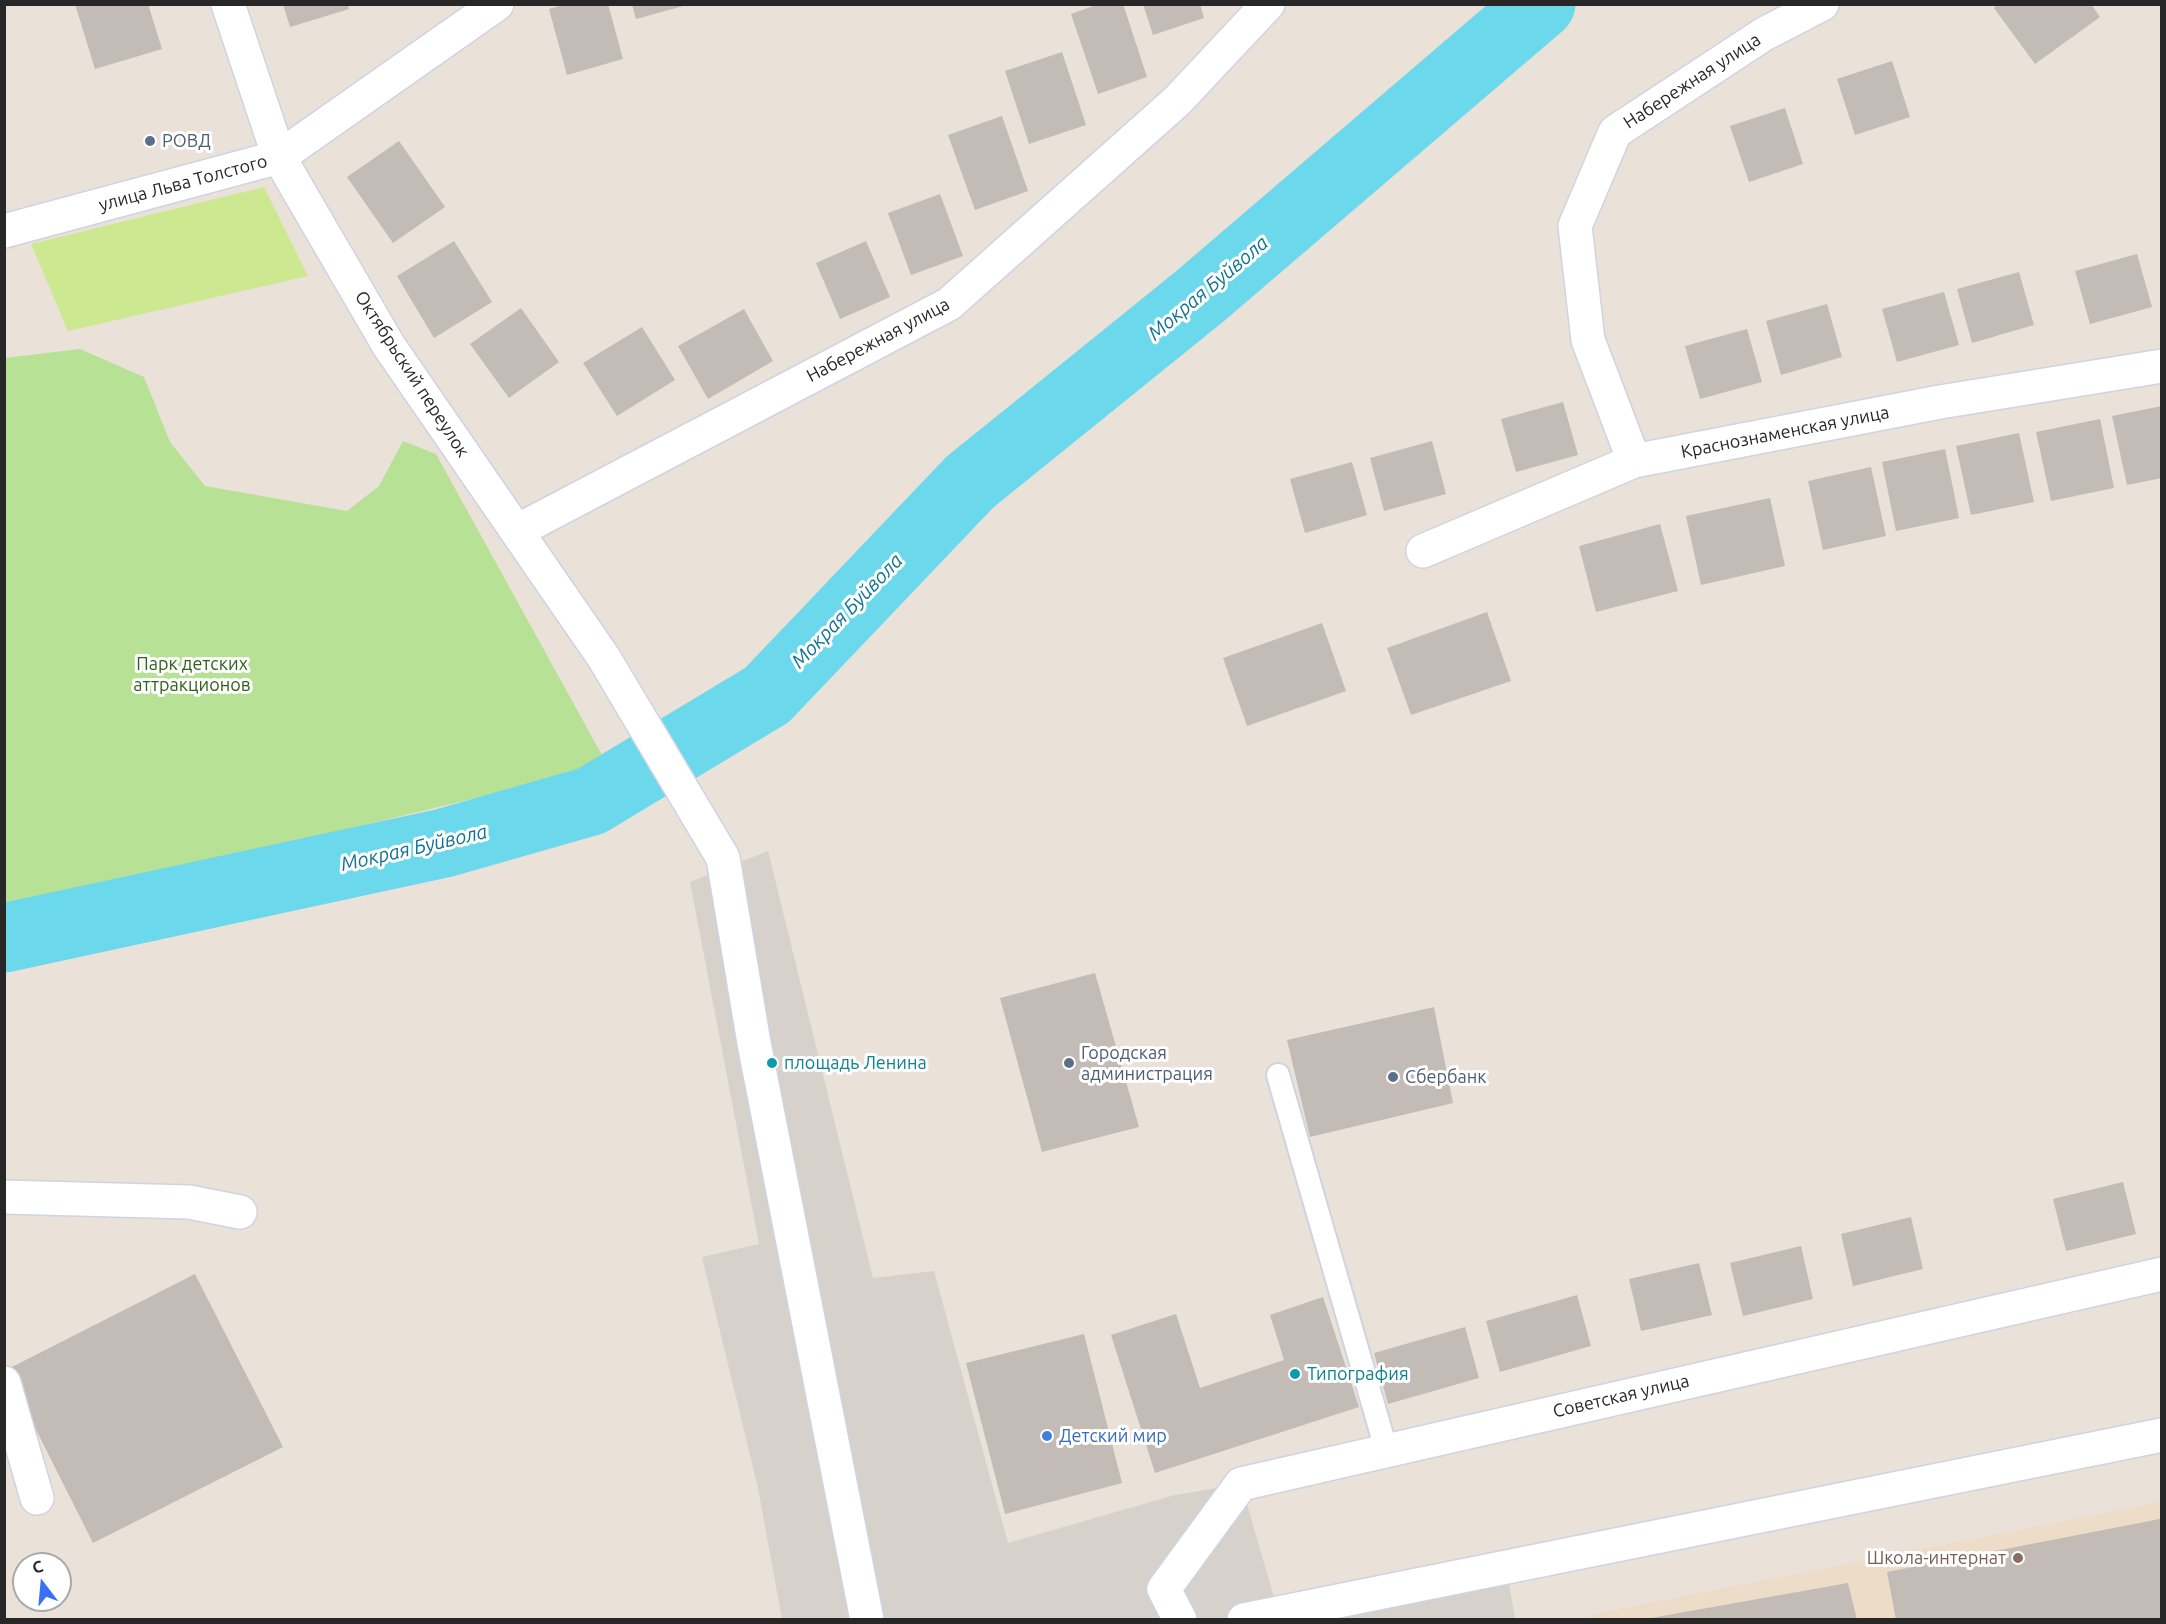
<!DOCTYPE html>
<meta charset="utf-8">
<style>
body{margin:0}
#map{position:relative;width:2166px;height:1624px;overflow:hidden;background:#eae1d9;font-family:Ubuntu,sans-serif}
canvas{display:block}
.frame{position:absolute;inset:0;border:6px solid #272727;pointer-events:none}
.north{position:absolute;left:12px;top:1552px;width:60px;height:60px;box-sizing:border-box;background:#fff;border:2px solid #a9a9a9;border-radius:50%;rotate:344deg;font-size:16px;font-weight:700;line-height:24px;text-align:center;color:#272727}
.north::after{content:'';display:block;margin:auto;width:21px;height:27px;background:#3970f7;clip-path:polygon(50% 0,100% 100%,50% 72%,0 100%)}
</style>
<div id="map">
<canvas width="2166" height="1624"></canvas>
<div class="frame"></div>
<div class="north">С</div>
</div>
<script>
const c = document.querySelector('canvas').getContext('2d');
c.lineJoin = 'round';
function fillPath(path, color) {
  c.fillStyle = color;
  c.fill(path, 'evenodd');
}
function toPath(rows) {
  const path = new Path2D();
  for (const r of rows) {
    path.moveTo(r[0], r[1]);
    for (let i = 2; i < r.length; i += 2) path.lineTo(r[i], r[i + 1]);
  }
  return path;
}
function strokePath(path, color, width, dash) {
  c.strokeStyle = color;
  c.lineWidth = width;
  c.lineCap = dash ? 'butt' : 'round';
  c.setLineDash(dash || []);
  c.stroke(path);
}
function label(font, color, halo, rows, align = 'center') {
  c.font = font + ' Ubuntu,sans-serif';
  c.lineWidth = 6;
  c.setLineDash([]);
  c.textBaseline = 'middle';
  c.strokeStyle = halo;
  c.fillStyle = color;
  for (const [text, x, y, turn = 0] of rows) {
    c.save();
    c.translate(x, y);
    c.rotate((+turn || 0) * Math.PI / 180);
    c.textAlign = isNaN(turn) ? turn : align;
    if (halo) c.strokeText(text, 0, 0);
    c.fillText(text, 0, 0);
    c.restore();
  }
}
fillPath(toPath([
 [2161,1502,2161,1619,1591,1620,1589,1615]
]), '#ecdcc8');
fillPath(toPath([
 [80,349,144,377,170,442,205,486,347,511,379,486,403,441,436,454,608,766,5,912,5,358]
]), '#b7e195');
fillPath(toPath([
 [264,187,308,276,68,331,31,244]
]), '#cce891');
fillPath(toPath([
 [768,851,873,1278,934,1271,1008,1543,1175,1495,1241,1484,1278,1611,1508,1577,1515,1619,782,1619,758,1488,702,1257,759,1244,690,882]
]), '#d6d1cb');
strokePath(toPath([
 [4,938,444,843,591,801,767,695,970,482,1199,297,1541,4]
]), '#6cd8ec', 69);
fillPath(toPath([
 [75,4,148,4,162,49,95,69],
 [283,4,348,4,349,9,290,27],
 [566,4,608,4,623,59,567,75,549,9],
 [632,4,687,4,687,5,636,19],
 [1099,4,1123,4,1147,77,1098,94,1071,14],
 [1143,4,1200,4,1204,18,1153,35],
 [1998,4,2091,4,2100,17,2035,64,1994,8],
 [1062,52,1086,125,1029,144,1005,71],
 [1892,61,1910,117,1855,135,1837,79],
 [1785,108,1803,164,1749,182,1730,126],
 [1002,116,1028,191,975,210,948,135],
 [399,141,445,207,393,243,347,177],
 [940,194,963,256,911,275,888,213],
 [454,241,492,302,434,338,397,276],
 [866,241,890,297,840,319,816,263],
 [2137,254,2152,307,2090,324,2075,271],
 [2019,272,2034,325,1972,343,1957,289],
 [1944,292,1959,345,1897,362,1882,309],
 [1827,304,1842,357,1781,375,1766,321],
 [521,308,559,362,509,398,470,344],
 [744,309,773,361,708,399,678,346],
 [642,327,675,380,617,416,583,363],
 [1747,329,1762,382,1700,399,1685,346],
 [1563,402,1578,455,1516,472,1501,419],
 [2162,406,2162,478,2127,485,2112,416],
 [2100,419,2114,488,2051,501,2036,432],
 [2019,433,2034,502,1971,515,1956,446],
 [1432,441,1446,494,1384,511,1370,458],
 [1945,449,1959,518,1896,531,1882,462],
 [1352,462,1367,515,1305,533,1290,479],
 [1871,467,1886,536,1823,550,1808,481],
 [1770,498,1785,566,1701,585,1686,516],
 [1660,524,1678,591,1596,612,1579,546],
 [1487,612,1511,681,1411,715,1387,648],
 [1322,623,1346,691,1247,726,1223,658],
 [1095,973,1139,1127,1042,1152,1000,998],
 [1434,1007,1453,1103,1310,1137,1287,1040],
 [2123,1182,2136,1234,2066,1251,2053,1199],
 [1911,1217,1923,1269,1853,1286,1841,1234],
 [1801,1246,1813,1299,1743,1316,1730,1263],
 [1699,1263,1712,1315,1641,1331,1629,1279],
 [195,1274,283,1447,93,1543,6,1370],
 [1577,1295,1591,1346,1500,1372,1486,1321],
 [1323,1297,1359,1407,1155,1473,1111,1335,1176,1314,1200,1388,1284,1360,1270,1315],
 [1465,1327,1479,1378,1388,1404,1374,1353],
 [1084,1334,1122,1483,1005,1514,966,1363],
 [2160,1519,2162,1620,1896,1620,1887,1572],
 [1848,1583,1857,1620,1651,1620,1651,1618]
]), '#c2bbb6');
const lane = toPath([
 [1278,1075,1386,1449]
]);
const street = toPath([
 [228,4,279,157,389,346,604,658,723,858,754,1043,867,1620],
 [4,231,279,157,497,4],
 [1634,461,1588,340,1575,226,1615,132,1764,34,1822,4],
 [517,531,949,304,1177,101,1268,4],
 [1423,551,1634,461,1940,402,2162,366],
 [4,1197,189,1202,240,1212],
 [4,1383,37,1498],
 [1180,1620,1164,1589,1241,1484,2162,1274],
 [1244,1620,2162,1435]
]);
strokePath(lane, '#ced4e1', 26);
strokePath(street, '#ced4e1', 36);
strokePath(lane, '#fff', 22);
strokePath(street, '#fff', 33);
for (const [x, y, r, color] of [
 [150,141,6,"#5c6f8a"],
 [772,1063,6,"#0f9aa8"],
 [1069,1063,6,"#5c6f8a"],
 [1393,1077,6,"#5c6f8a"],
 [1295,1374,6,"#0f9aa8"],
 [1047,1436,6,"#3f7fe0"],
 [2018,1558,6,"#8d6e63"]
]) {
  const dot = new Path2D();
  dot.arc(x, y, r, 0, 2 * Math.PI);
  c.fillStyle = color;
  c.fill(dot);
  strokePath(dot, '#fff', 2);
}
label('18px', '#272727', '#fff', [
 ["Набережная улица",1692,81,-33],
 ["улица Льва Толстого",183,183,-15],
 ["Набережная улица",878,340,-28],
 ["Октябрьский переулок",412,374,57],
 ["Краснознаменская улица",1785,432,-11],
 ["Советская улица",1621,1396,-13]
]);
label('18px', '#4e5e75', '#fff', [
 ["РОВД",162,141],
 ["Городская",1081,1053],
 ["администрация",1081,1074],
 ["Сбербанк",1405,1077]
], 'left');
label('18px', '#30621a', '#fff', [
 ["Парк детских",192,664],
 ["аттракционов",192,685]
]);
label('18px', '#0d838f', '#fff', [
 ["площадь Ленина",784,1063],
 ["Типография",1307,1374]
], 'left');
label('18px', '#366cbe', '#fff', [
 ["Детский мир",1059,1436]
], 'left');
label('18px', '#785e54', '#fff', [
 ["Школа-интернат",2006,1558]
], 'right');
label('italic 20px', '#0f7494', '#fff', [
 ["Мокрая Буйвола",1208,288,-40],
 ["Мокрая Буйвола",847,611,-46],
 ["Мокрая Буйвола",414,848,-13]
]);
</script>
